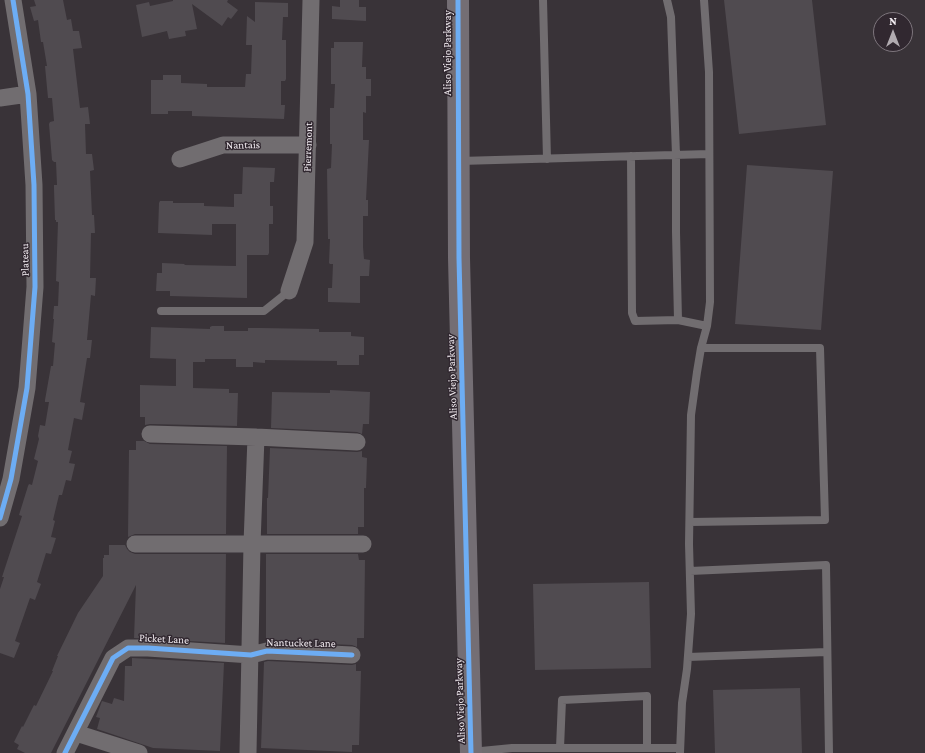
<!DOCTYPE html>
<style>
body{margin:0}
#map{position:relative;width:925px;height:753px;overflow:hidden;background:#393338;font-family:"Crimson Pro",serif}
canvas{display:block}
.north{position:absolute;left:873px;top:12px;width:40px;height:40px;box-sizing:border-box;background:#312830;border:1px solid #7e767d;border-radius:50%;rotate:0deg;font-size:11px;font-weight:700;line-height:16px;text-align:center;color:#f2ecf1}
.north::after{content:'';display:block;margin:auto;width:14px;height:18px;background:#b1abb0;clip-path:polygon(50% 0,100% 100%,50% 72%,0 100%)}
</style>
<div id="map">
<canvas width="925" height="753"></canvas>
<div class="north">N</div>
</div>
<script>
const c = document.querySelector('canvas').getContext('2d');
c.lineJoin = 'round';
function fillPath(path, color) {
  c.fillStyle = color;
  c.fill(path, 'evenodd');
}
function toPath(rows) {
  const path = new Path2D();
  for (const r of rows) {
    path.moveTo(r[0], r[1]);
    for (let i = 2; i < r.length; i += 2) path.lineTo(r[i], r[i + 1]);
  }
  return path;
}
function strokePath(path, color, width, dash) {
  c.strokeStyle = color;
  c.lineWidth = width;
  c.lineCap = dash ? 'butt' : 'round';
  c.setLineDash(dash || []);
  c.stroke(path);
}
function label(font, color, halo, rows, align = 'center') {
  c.font = font + ' "Crimson Pro",serif';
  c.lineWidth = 3;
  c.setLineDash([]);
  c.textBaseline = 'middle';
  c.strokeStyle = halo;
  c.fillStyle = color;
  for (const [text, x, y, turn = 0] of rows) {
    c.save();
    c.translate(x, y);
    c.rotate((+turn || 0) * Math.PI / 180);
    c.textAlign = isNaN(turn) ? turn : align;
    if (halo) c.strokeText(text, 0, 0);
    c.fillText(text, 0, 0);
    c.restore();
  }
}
fillPath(toPath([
 [34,0,63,0,67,20,71,19,73,31,79,31,82,48,73,49,80,108,88,107,90,124,85,124,86,154,92,154,94,170,90,171,92,215,94,215,95,233,91,233,90,278,96,278,95,296,91,295,87,340,92,340,90,358,87,358,80,402,85,403,82,420,74,418,68,450,72,451,69,463,75,464,71,481,66,480,62,495,59,495,53,520,55,521,51,537,56,538,51,554,46,553,37,582,41,584,35,600,30,598,15,641,20,643,14,658,0,653,0,589,4,577,2,577,22,516,19,515,28,486,29,484,32,485,38,461,34,459,39,439,38,436,40,425,45,426,49,402,45,402,45,400,51,366,53,366,55,343,52,342,54,319,53,319,54,306,58,306,59,282,56,281,58,222,56,222,56,220,55,220,54,188,54,185,57,185,56,162,54,162,52,160,49,124,50,122,54,121,52,98,48,98,45,66,47,66,43,42,41,42,38,20,34,21,30,7,36,6],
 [173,0,228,0,227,2,238,10,231,19,228,17,222,26,192,4,197,29,185,31,186,36,169,39,167,31,142,37,136,5,149,2,150,6,173,1],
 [340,0,359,0,359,7,366,7,366,21,332,19,332,6,340,7],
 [724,0,812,0,826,125,739,134],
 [255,2,288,3,288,17,283,17,282,40,286,40,286,79,285,81,281,81,281,105,285,105,284,119,192,116,192,111,168,111,168,114,151,114,151,80,163,80,163,75,181,75,181,83,207,84,207,87,245,87,246,74,251,74,252,45,246,45,247,16,255,22],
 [334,42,363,42,362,67,366,67,366,79,371,79,371,96,366,96,366,113,363,112,363,140,369,140,366,200,368,200,368,216,363,216,363,247,364,259,370,260,369,276,360,276,360,303,328,302,328,288,332,288,333,264,330,264,329,263,330,239,328,239,327,169,331,168,332,144,330,144,330,108,334,108,335,84,331,84,331,48,334,48],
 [747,165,833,171,821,330,735,324],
 [243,167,275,168,274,182,270,182,270,206,273,206,273,224,269,224,269,253,268,255,247,255,247,298,170,296,170,291,156,291,157,273,162,273,162,263,185,264,184,265,236,266,236,224,212,224,212,235,158,233,159,203,160,201,173,201,173,203,204,203,204,206,234,207,234,194,242,194],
 [212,326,224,326,224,331,248,331,248,328,260,328,319,329,319,332,351,332,351,336,364,337,364,355,359,355,359,365,337,365,337,361,265,360,265,363,253,362,253,367,236,367,236,359,205,359,205,362,193,362,193,388,229,389,229,393,238,393,237,426,150,424,145,425,145,417,140,417,140,385,176,386,176,359,150,358,151,327,210,329,210,327],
 [330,390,370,392,369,424,363,424,362,434,357,432,271,428,272,392,330,393],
 [136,441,144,441,150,444,227,446,226,534,135,534,128,537,129,450,136,450],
 [270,448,357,452,362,451,362,457,367,458,366,488,364,488,364,527,358,527,358,534,267,534,267,498,268,498],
 [109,545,125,545,127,549,130,552,135,554,226,554,225,643,134,638,136,585,51,753,25,753,17,749,19,745,14,742,22,726,23,727,34,705,36,706,53,671,52,671,58,656,57,656,78,613,103,576,103,558,104,558,104,555,109,555],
 [266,554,358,554,359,560,365,560,364,638,357,638,357,647,352,645,266,641],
 [649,582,651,668,535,670,533,584],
 [132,658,224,663,220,751,153,748,97,729,100,718,96,717,102,701,112,704,114,698,124,701,125,666,132,666],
 [268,661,352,665,356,664,356,671,361,671,359,745,352,745,352,752,261,748,264,662],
 [800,688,802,753,715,753,713,690]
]), '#504b50');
strokePath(toPath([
 [543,0,547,159],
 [667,0,671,17,676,155,676,232,678,320,707,326],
 [631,156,632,313,635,321,678,320],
 [460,161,709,154],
 [161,311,264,311,289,291],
 [690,522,825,520,820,348,701,348],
 [690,571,826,565,829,753],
 [688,657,827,652],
 [560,748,562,700,647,696,647,747],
 [471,752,512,748,680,748],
 [680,753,682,703,687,669,691,614,689,544,691,415,697,372,701,348,707,326,710,302,709,72,704,0]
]), '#716d70', 8);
strokePath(toPath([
 [0,98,28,94],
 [180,159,223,145,308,145],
 [289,291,305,242,311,0],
 [150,434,256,437,357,442],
 [0,518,11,479,27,388,35,287,34,185,28,94,13,0],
 [135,544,363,544],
 [76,733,139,753],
 [65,753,113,658,128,648,148,648,251,655,267,651,352,655],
 [248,753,252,544,256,437]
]), '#716d70', 17);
strokePath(toPath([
 [458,0,459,258,471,753]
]), '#746e74', 22);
strokePath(toPath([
 [458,0,459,258,471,753],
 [0,518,11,479,27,388,35,287,34,185,28,94,13,0],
 [65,753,113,658,128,648,148,648,251,655,267,651,352,655]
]), '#6dadf4', 5);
label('11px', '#f2ecf1', '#312830', [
 ["Aliso Viejo Parkway",448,53,-90],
 ["Nantais",243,145,-1],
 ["Pierremont",308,147,-88],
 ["Plateau",25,260,-91],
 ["Aliso Viejo Parkway",452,377,-92],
 ["Picket Lane",164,639,3],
 ["Nantucket Lane",301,643,1],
 ["Aliso Viejo Parkway",460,701,-92]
]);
</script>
